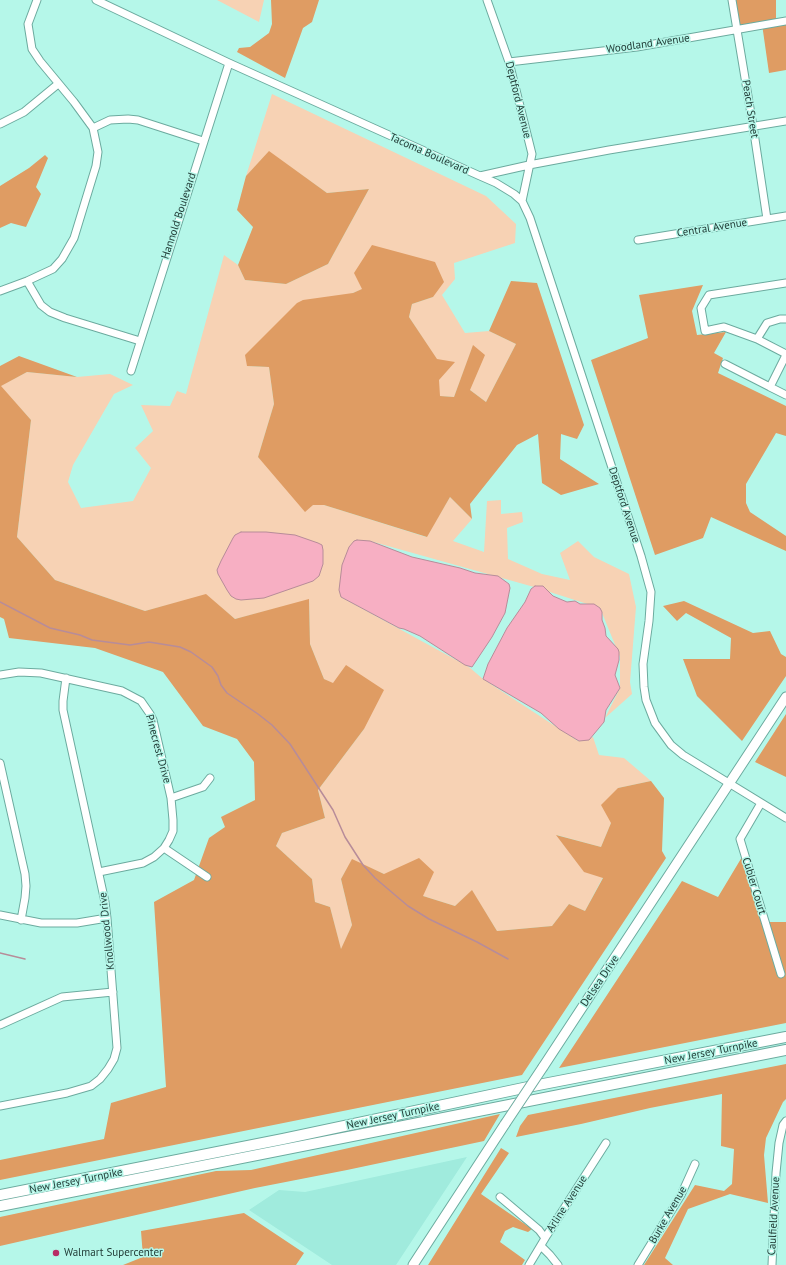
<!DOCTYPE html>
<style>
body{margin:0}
canvas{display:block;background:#b5f7e9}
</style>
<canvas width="786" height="1265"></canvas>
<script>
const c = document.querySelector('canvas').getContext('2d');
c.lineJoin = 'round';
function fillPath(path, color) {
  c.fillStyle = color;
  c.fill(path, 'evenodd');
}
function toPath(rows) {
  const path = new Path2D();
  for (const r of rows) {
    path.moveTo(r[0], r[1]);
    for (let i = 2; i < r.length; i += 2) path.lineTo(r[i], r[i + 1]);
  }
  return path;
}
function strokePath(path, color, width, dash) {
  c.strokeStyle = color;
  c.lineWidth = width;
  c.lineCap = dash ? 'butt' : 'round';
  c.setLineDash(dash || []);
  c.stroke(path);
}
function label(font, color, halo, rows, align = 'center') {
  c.font = font + ' "PT Sans",sans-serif';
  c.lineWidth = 3;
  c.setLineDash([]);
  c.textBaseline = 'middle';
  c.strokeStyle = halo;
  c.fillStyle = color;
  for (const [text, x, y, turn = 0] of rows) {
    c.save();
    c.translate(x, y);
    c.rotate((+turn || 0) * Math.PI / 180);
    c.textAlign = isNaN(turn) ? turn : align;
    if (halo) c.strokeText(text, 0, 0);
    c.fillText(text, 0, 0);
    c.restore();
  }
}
fillPath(toPath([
 [467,1157,396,1265,332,1265,249,1210,279,1190,305,1192]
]), '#a0ebdd');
fillPath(toPath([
 [217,0,264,0,259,22],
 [272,94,486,196,516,224,515,243,454,263,455,279,442,295,465,333,489,331,516,344,486,402,470,390,473,346,454,397,439,396,437,360,409,317,412,304,433,297,363,289,353,293,247,366,269,367,274,404,258,457,313,505,324,505,426,537,450,497,472,519,453,541,484,552,487,501,501,500,501,514,522,512,523,522,507,528,508,559,542,574,570,580,560,553,578,541,594,557,629,574,636,607,630,682,632,694,605,718,620,688,620,657,600,608,534,587,370,541,341,597,469,667,483,679,578,741,593,737,599,755,624,758,651,781,618,788,611,823,601,847,557,835,603,877,585,911,569,904,552,926,497,931,472,891,455,906,423,896,384,874,352,860,341,879,352,925,341,950,330,907,315,902,312,879,276,846,282,833,325,818,318,790,364,729,333,684,324,679,310,644,309,600,235,619,206,595,145,611,55,580,17,537,31,420,0,386,27,372,77,377,110,374,133,385,114,394,73,465,68,482,81,508,133,501,151,468,135,448,153,431,141,405,170,406,177,391,186,394,224,255,238,265,245,280,286,284,328,264,369,189,327,193,269,152,246,176]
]), '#f7d2b4');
fillPath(toPath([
 [271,0,319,0,312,22,303,28,285,78,237,52,239,48,250,47,269,33,272,24],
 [732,0,776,0,776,22,786,22,786,70,769,73,762,24,736,28],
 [269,151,327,193,369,189,328,264,286,284,245,280,238,265,253,227,237,210,246,176],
 [45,155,48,158,36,187,41,194,26,227,11,223,0,228,0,186,29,168],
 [372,245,435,262,444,282,433,297,412,304,409,317,437,359,455,362,439,380,440,396,454,397,473,345,485,355,470,390,486,402,516,344,489,331,511,281,537,283,584,425,577,439,561,434,560,459,599,484,561,495,542,483,538,434,517,445,470,504,472,519,450,497,427,537,324,505,313,505,305,512,258,457,274,404,269,367,247,366,245,355,297,303,303,300,353,293,362,289,354,273],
 [703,285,692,311,697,335,726,332,714,353,723,358,718,373,786,406,786,436,776,433,746,484,746,503,750,512,786,536,786,551,711,517,703,538,655,555,591,360,648,338,639,295],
 [19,356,77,377,27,372,1,386,31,420,17,537,55,580,145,611,206,594,235,619,309,599,310,644,324,679,333,683,346,665,384,690,364,729,318,790,325,818,282,833,276,846,312,879,315,902,330,907,341,949,352,925,341,879,352,859,384,874,419,858,434,872,423,896,455,906,472,890,497,931,552,926,569,904,585,911,603,878,584,872,556,835,601,847,611,823,601,805,618,788,651,781,664,798,662,851,666,858,522,1075,0,1180,0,1160,104,1139,111,1103,166,1087,154,902,194,880,209,838,225,827,221,817,255,800,254,762,237,739,203,726,163,672,95,648,9,638,4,619,0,617,0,366],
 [684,601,753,633,770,631,781,654,786,657,786,676,742,741,697,696,683,659,730,659,731,638,686,613,677,621,663,606],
 [786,714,786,777,755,762],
 [742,857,762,922,786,922,786,1023,559,1068,682,881,718,897],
 [786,1064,786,1099,783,1102,766,1138,764,1155,768,1203,730,1194,688,1209,665,1258,673,1265,644,1265,695,1185,724,1191,732,1184,734,1149,721,1146,722,1094,650,1108,581,1124,516,1137,520,1126,528,1115],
 [500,1114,484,1141,347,1170,255,1188,0,1246,0,1217,216,1171,251,1170],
 [501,1148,509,1153,481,1194,532,1229,528,1232,513,1227,505,1231,500,1242,525,1260,522,1265,428,1265],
 [244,1213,304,1253,296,1265,123,1265,143,1257,141,1231]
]), '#df9c63');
const water = toPath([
 [241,532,266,532,295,535,318,543,322,545,323,550,323,564,319,576,313,581,264,598,241,600,236,599,231,596,227,590,218,574,217,570,221,561,233,538,235,535,241,532],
 [357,540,370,541,412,557,460,568,475,573,498,576,509,584,510,588,505,613,492,637,472,667,465,665,420,636,404,629,399,628,341,597,339,590,342,565,349,547,354,541,357,540],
 [535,586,543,586,553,596,567,602,575,601,580,604,594,604,600,608,602,612,602,620,605,628,606,636,618,649,619,652,619,660,615,675,620,688,606,710,604,722,589,740,579,741,559,729,541,713,483,679,488,664,507,628,525,602,531,589,535,586]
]);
fillPath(water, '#f7afc3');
strokePath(water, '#b78c99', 1);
strokePath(toPath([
 [0,602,50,628,80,635,92,640,130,645,149,642,180,647,191,652,212,667,218,676,221,685,227,693,258,714,272,725,290,744,333,810,345,837,363,865,375,878,408,906,429,919,477,942,508,959],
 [0,953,25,959]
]), '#b78c99', 1.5);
const minor = toPath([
 [96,0,229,63,480,176,529,165,609,150,786,121],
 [487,0,509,62,532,154,522,201],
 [732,0,753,126,767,219],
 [509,62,637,47,786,21],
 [0,124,24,112,58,84],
 [93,128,110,120,128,119,138,120,203,141],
 [480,176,496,183,514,194,522,201,530,218,641,556,651,592,649,621,643,664,644,687,646,700,655,723,671,745,683,755,786,818],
 [638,240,786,216],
 [27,281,41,305,50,312,65,318,140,341],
 [786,283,709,295,701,308,705,331,724,327,757,339,767,323,780,319,786,319],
 [0,291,27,281,53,269,62,259,74,238,96,166,98,152,93,128,74,102,40,61,32,49,28,24,37,0],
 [757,339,786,354],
 [786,355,770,387,786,395],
 [725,364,770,387],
 [131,371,229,63],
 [0,675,19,672,41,673,122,691,141,701,150,714,153,720,171,798,173,820,173,831,169,840,164,848,154,857,143,863,99,872],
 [0,763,25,874,26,886,25,898,21,920],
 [171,798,203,787,210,778],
 [761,803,740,839,781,974],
 [164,848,207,877],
 [0,915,41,923,77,923,107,918],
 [0,1025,62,997,113,992],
 [0,1106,67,1093,91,1086,100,1079,108,1069,114,1059,117,1048,107,918,105,902,63,710,63,701,66,678],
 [500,1197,539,1230,545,1238],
 [541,1246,550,1255,558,1265],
 [529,1265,547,1235,606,1143],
 [638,1265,681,1195,695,1164],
 [772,1265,776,1173,779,1143,783,1125,786,1121]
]);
const major = toPath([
 [543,1067,786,697],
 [413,1265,505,1124]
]);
const highway = toPath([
 [0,1195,283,1139,528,1087,786,1037],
 [0,1206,786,1050]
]);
strokePath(minor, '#6cab9f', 9);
strokePath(major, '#6cab9f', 11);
strokePath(highway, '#6cab9f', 12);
strokePath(minor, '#fff', 7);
strokePath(major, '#fff', 9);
strokePath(highway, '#fff', 10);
const majorBridge = toPath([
 [505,1124,543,1067]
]);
strokePath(majorBridge, '#6cab9f', 11, []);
strokePath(majorBridge, '#fff', 9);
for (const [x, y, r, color] of [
 [56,1253,4,"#b72c65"]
]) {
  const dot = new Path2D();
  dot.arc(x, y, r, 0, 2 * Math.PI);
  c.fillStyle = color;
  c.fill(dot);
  strokePath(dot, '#b5f7e9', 1.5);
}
label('11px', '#223c37', '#b5f7e9', [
 ["Woodland Avenue",648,44,-8],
 ["Deptford Avenue",518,100,76],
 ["Peach Street",750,109,81],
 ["Tacoma Boulevard",429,154,24],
 ["Hannold Boulevard",179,216,-72],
 ["Central Avenue",712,228,-9],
 ["Deptford Avenue",624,505,72],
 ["Pinecrest Drive",158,749,75],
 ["Cubler Court",754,886,73],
 ["Knollwood Drive",107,931,-96],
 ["Delsea Drive",600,981,-56],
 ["New Jersey Turnpike",711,1052,-11],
 ["New Jersey Turnpike",393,1116,-12],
 ["New Jersey Turnpike",76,1181,-11],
 ["Arline Avenue",567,1204,-57],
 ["Burke Avenue",668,1215,-60],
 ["Caulfield Avenue",774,1216,-87]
]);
label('11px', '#223c37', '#b5f7e9', [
 ["Walmart Supercenter",64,1253]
], 'left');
</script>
